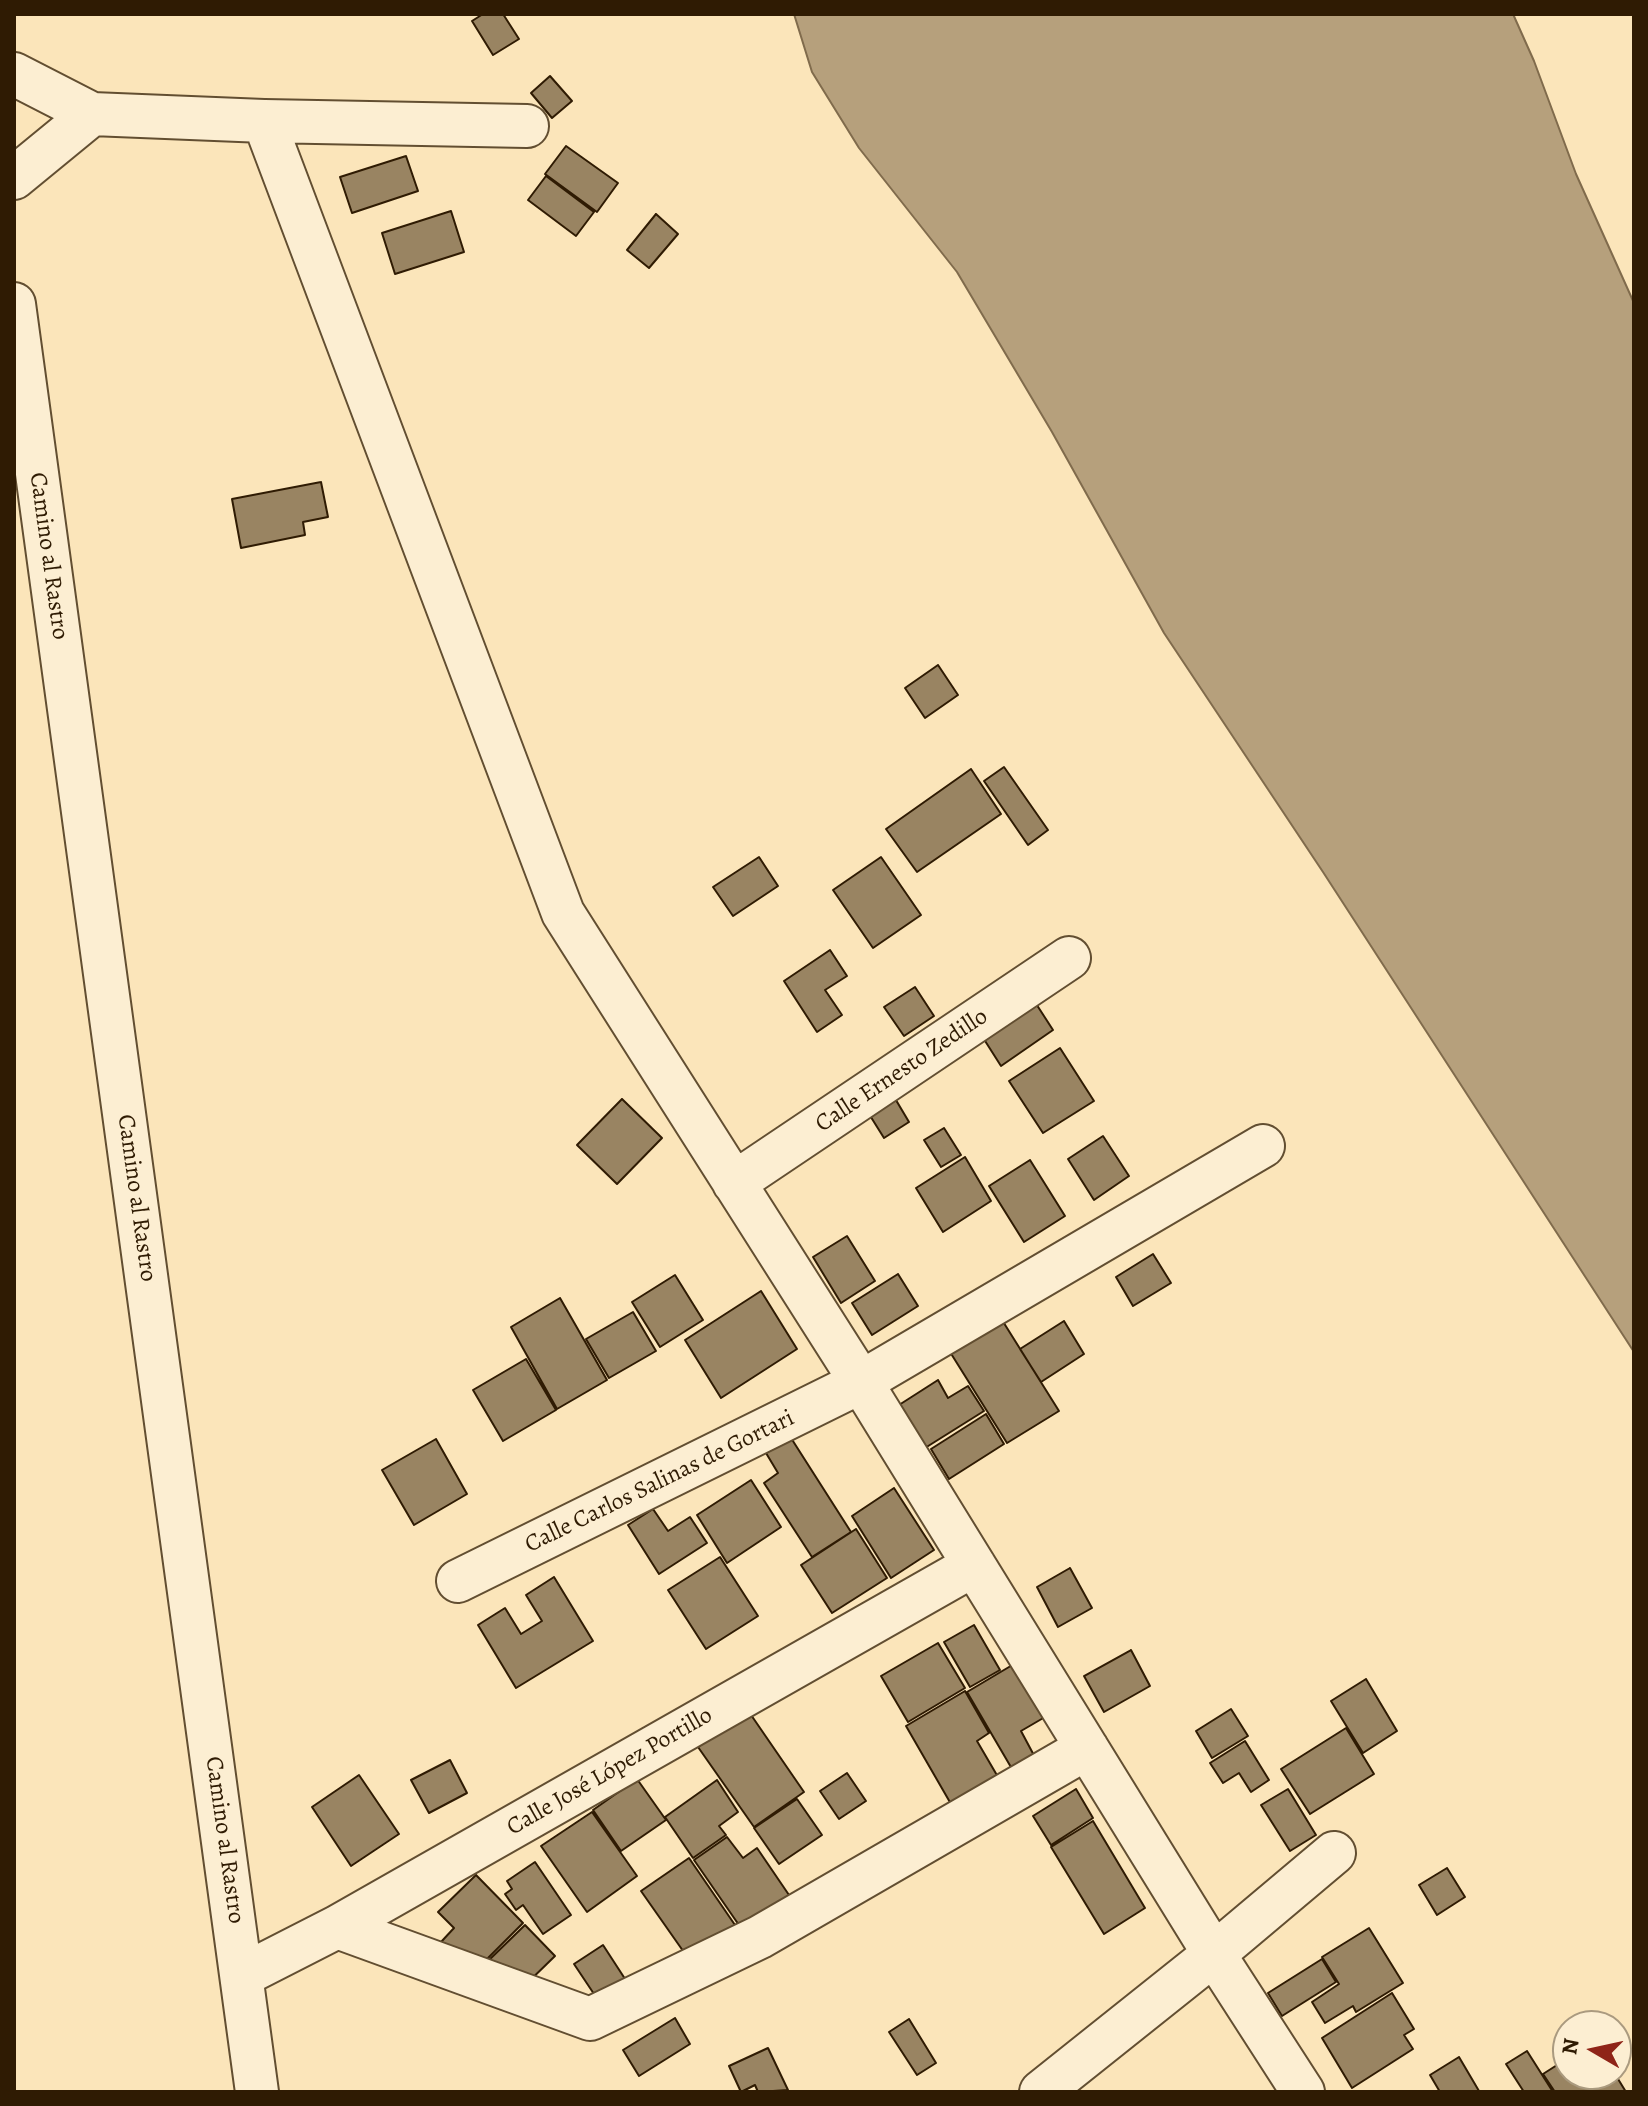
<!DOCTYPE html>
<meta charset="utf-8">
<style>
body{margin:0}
#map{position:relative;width:1648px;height:2106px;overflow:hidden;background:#fbe5ba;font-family:Alegreya,serif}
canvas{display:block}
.frame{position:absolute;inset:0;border:16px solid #2f1b03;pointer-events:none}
.north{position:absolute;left:1552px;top:2010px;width:80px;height:80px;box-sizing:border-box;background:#fceed2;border:2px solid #aa9a7f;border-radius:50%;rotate:279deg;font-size:22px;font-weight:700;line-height:32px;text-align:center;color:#2f1b03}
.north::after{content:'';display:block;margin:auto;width:28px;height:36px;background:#8f2418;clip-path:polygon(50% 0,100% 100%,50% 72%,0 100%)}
</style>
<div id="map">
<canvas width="1648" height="2106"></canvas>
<div class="frame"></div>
<div class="north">N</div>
</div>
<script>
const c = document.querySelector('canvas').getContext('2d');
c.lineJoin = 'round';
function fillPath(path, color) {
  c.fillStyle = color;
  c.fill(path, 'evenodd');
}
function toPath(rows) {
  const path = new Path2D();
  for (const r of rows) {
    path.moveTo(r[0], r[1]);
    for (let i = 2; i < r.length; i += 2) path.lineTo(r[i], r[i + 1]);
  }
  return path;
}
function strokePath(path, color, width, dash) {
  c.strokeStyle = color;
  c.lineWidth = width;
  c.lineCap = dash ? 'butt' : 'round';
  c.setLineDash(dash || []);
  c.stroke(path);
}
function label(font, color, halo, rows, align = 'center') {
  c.font = font + ' Alegreya,serif';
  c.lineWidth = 6;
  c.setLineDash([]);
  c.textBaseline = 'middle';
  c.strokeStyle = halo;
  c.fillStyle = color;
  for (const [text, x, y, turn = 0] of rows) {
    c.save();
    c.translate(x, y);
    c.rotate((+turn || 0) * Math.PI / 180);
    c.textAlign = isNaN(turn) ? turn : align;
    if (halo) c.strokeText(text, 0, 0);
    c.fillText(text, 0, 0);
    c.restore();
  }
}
const water = toPath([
 [794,14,1513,14,1534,61,1576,174,1634,303,1634,1352,1323,872,1164,633,1052,432,957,272,859,148,812,72,794,14]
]);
fillPath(water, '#b6a07c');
strokePath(water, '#806b4c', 2);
const building = toPath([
 [483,14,503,14,519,39,493,55,472,21,483,14],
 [550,76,572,101,552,118,531,93,550,76],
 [566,146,618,183,597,212,545,174,566,146],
 [406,156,418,191,352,213,340,177,406,156],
 [546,176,594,212,576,236,528,200,546,176],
 [451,211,464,252,395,274,382,233,451,211],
 [656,214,678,234,649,268,627,250,656,214],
 [321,482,328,517,303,522,305,535,241,548,232,499,321,482],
 [938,665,958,695,925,718,905,688,938,665],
 [1004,767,1048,830,1028,845,984,781,1004,767],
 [971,769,1001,814,917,872,886,829,971,769],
 [759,857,778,886,733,916,713,887,759,857],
 [881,857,921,915,873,948,833,890,881,857],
 [830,950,847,976,825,990,842,1015,817,1032,784,981,830,950],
 [915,987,934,1016,904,1036,884,1007,915,987],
 [1033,999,1053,1030,1001,1066,980,1033,1033,999],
 [1060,1048,1094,1101,1043,1133,1009,1081,1060,1048],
 [890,1090,909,1122,884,1138,864,1106,890,1090],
 [622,1099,662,1138,617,1184,577,1145,622,1099],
 [944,1128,961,1155,941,1167,924,1140,944,1128],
 [1103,1136,1129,1176,1094,1200,1068,1159,1103,1136],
 [965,1157,991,1201,943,1232,916,1188,965,1157],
 [1030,1160,1065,1216,1024,1242,989,1186,1030,1160],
 [847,1236,875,1281,841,1303,813,1257,847,1236],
 [1153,1254,1171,1283,1133,1306,1116,1277,1153,1254],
 [898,1274,918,1306,872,1335,852,1303,898,1274],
 [675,1275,703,1320,660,1347,632,1302,675,1275],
 [761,1291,797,1349,721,1398,685,1340,761,1291],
 [560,1298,607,1380,557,1409,511,1327,560,1298],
 [633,1312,656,1351,609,1378,586,1339,633,1312],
 [1002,1320,1059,1411,1007,1443,950,1352,1002,1320],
 [1064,1321,1084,1354,1041,1382,1020,1349,1064,1321],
 [526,1359,556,1410,503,1441,473,1390,526,1359],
 [938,1380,948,1398,968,1386,984,1411,925,1448,899,1405,938,1380],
 [986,1414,1004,1444,949,1479,931,1449,986,1414],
 [784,1427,851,1532,812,1557,764,1483,778,1473,760,1443,784,1427],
 [436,1439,467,1494,414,1525,382,1470,436,1439],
 [751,1480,781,1527,727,1563,697,1515,751,1480],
 [894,1488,934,1550,891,1578,852,1516,894,1488],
 [653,1509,668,1531,690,1517,707,1543,659,1574,628,1525,653,1509],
 [856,1529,887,1578,832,1613,801,1565,856,1529],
 [720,1557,758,1616,706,1649,668,1590,720,1557],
 [1070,1568,1092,1608,1058,1627,1037,1587,1070,1568],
 [554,1577,593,1641,516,1688,478,1625,505,1608,521,1634,542,1621,526,1595,554,1577],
 [974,1625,1000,1670,970,1687,944,1642,974,1625],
 [938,1643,965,1688,908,1722,881,1676,938,1643],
 [1131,1650,1150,1686,1104,1712,1084,1676,1131,1650],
 [1014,1664,1045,1717,1021,1731,1037,1761,1015,1774,967,1692,1014,1664],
 [1366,1679,1397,1731,1363,1753,1331,1701,1366,1679],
 [965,1691,989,1733,977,1741,998,1777,951,1804,906,1726,965,1691],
 [1231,1709,1248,1736,1212,1758,1196,1731,1231,1709],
 [749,1712,804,1792,754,1827,698,1747,749,1712],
 [1346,1728,1374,1774,1310,1814,1281,1769,1346,1728],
 [1245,1741,1269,1780,1251,1792,1239,1773,1223,1783,1210,1763,1245,1741],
 [450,1760,467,1793,429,1813,411,1780,450,1760],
 [847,1773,866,1801,839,1819,820,1791,847,1773],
 [359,1775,399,1834,351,1866,312,1807,359,1775],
 [637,1779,666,1820,621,1851,593,1810,637,1779],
 [717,1780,738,1812,719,1826,726,1835,693,1858,665,1817,717,1780],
 [1076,1789,1093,1818,1051,1845,1033,1816,1076,1789],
 [1288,1789,1316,1835,1290,1851,1261,1805,1288,1789],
 [797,1799,822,1835,779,1864,754,1828,797,1799],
 [592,1812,637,1876,587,1912,541,1846,592,1812],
 [1093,1821,1145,1908,1104,1934,1051,1847,1093,1821],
 [727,1837,743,1858,757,1848,789,1895,741,1928,694,1860,727,1837],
 [689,1858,735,1925,688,1958,641,1891,689,1858],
 [535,1862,571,1915,543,1934,523,1905,516,1910,505,1894,512,1889,507,1881,535,1862],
 [1447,1868,1465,1897,1437,1915,1419,1885,1447,1868],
 [476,1875,523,1923,472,1974,441,1942,454,1928,438,1912,476,1875],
 [525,1925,555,1956,518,1992,488,1961,525,1925],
 [1369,1928,1403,1983,1356,2012,1353,2006,1325,2023,1312,2002,1339,1984,1322,1957,1369,1928],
 [603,1945,629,1985,600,2003,574,1964,603,1945],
 [1322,1959,1336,1982,1282,2016,1268,1993,1322,1959],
 [1392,1993,1414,2029,1404,2035,1413,2049,1352,2088,1322,2038,1392,1993],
 [675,2018,690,2044,639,2076,623,2050,675,2018],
 [909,2019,936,2063,917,2075,889,2032,909,2019],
 [768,2048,788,2090,758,2092,755,2085,741,2092,729,2066,768,2048],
 [1527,2051,1553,2092,1524,2092,1506,2064,1527,2051],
 [1459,2057,1479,2091,1440,2092,1430,2075,1459,2057],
 [1568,2058,1568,2074,1615,2074,1626,2092,1555,2092,1543,2074,1568,2058]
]);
fillPath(building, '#998462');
strokePath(building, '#2f1b03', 2);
const minor = toPath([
 [14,74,92,114],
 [264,121,563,913,861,1382,1214,1954,1303,2092],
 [14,178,92,114,264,121,527,126],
 [14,304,257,2092],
 [734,1183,1069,958],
 [458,1581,861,1382,1263,1146],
 [337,1927,590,2019,760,1937,1087,1748],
 [243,1975,337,1927,974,1565],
 [1041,2092,1214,1954,1334,1853]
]);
strokePath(minor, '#624e31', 46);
strokePath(minor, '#fceed2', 42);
label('24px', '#2f1b03', '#fceed2', [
 ["Camino al Rastro",48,556,82],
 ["Calle Ernesto Zedillo",902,1071,-34],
 ["Camino al Rastro",136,1198,82],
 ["Calle Carlos Salinas de Gortari",660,1482,-26],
 ["Calle José López Portillo",610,1772,-30],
 ["Camino al Rastro",224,1840,82]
]);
</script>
